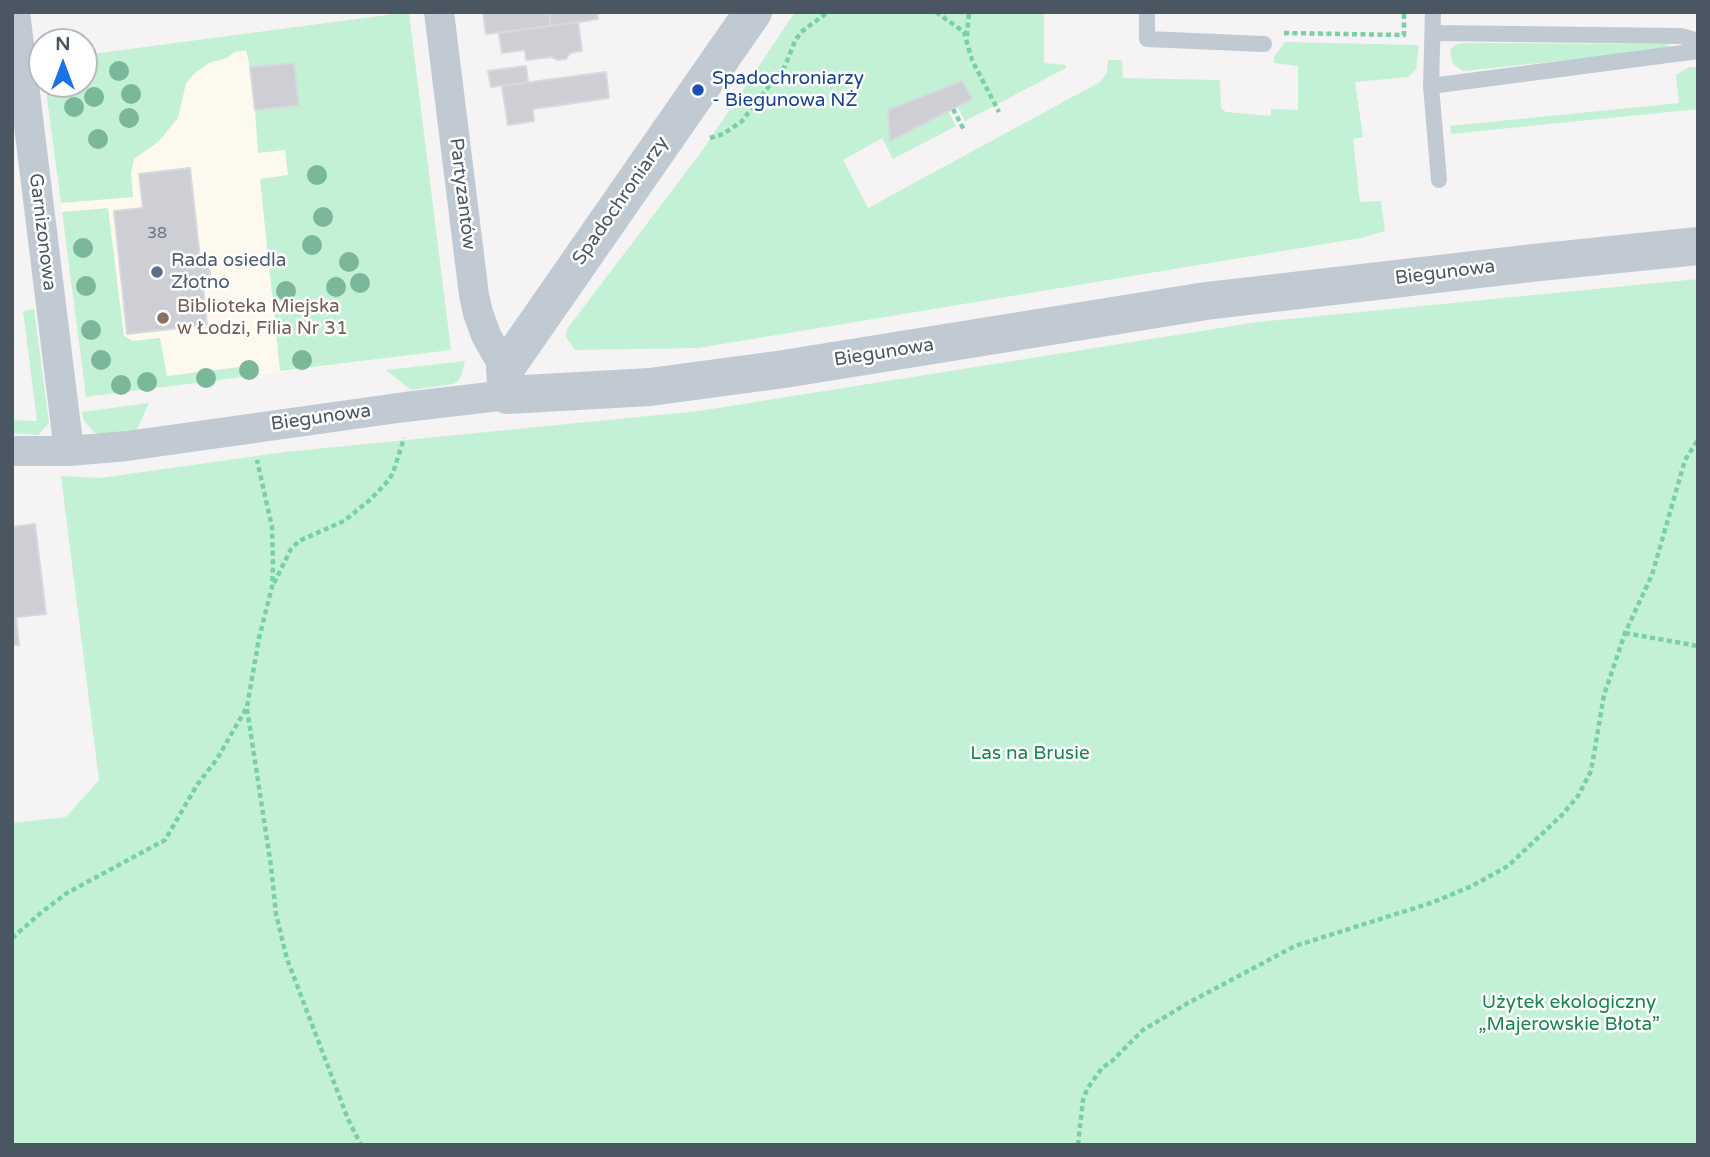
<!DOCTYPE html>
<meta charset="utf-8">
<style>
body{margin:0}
#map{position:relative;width:1710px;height:1157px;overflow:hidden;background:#f5f3f3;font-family:"Varela Round",sans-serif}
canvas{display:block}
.frame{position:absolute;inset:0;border:14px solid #4a5661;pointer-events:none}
.north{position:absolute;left:28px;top:28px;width:70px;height:70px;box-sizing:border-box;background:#fff;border:2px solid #b7bbc0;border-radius:50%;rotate:0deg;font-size:19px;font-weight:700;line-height:28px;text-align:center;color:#4a5661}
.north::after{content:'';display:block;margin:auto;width:24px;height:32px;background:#1a73e8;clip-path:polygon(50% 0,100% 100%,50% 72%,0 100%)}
</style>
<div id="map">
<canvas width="1710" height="1157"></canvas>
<div class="frame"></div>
<div class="north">N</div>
</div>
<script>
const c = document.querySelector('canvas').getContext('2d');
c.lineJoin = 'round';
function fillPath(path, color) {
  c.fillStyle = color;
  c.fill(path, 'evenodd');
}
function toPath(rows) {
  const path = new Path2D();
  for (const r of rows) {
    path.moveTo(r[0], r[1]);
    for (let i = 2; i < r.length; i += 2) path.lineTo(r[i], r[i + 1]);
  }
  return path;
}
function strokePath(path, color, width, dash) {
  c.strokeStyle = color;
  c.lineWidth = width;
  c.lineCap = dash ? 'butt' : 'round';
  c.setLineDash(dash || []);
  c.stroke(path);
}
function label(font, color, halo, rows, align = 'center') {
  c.font = font + ' "Varela Round",sans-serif';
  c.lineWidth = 5;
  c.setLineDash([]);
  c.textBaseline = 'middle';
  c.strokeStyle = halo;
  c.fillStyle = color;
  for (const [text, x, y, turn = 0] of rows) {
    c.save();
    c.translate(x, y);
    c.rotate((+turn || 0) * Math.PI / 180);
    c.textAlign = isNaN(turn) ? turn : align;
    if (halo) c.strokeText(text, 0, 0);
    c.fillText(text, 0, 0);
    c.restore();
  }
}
fillPath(toPath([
 [409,12,451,350,86,397,45,84,84,84,84,55]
]), '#fdf9ef');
fillPath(toPath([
 [409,12,451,350,280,371,260,179,288,175,285,150,258,153,255,110,299,105,294,63,250,67,246,50,235,52,227,58,209,63,195,73,186,83,178,118,158,142,134,159,131,173,133,197,61,203,45,84,84,84,84,55],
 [795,12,1044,12,1044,63,1066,65,1066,68,965,121,957,106,972,99,962,82,888,110,890,141,948,111,956,126,893,159,882,138,843,160,868,208,1100,82,1107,73,1108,60,1122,60,1123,78,1220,80,1221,108,1226,112,1271,116,1271,109,1298,110,1298,66,1274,63,1274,57,1285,42,1419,45,1416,69,1408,77,1355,82,1363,137,1353,139,1360,202,1381,201,1385,231,1361,238,698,348,575,350,566,337,567,329,702,151],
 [1464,43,1667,44,1672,49,1463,71,1453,64,1450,50,1455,45],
 [1689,67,1698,67,1698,109,1451,134,1450,126,1679,103,1676,75],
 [108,208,124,336,133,341,160,338,167,376,256,365,258,375,86,397,62,212],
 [1698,279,1698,1145,12,1145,12,823,66,817,99,780,61,476,100,478,285,452,699,411,1258,322],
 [34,309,49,423,38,435,12,433,12,420,37,421,23,311],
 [465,361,462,374,457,382,453,384,411,390,386,370],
 [149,403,136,432,103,435,95,433,84,421,82,412]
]), '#c3f1d5');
const building = toPath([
 [483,12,549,12,551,26,486,34,483,12],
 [549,12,597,12,598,19,551,26,549,12],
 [578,22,582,51,570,53,566,59,558,60,551,57,526,60,525,50,502,53,499,33,578,22],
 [294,63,299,105,255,110,250,67,294,63],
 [526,66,528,82,491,87,488,71,526,66],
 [606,72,609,98,533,109,534,121,508,125,502,86,606,72],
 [962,81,972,99,890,141,888,110,962,81],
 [190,168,200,258,208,258,210,275,202,276,207,325,127,334,114,211,143,208,139,174,190,168],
 [35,524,46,614,16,617,19,645,12,645,12,527,35,524]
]);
fillPath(building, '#cdcfd5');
strokePath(building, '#d7d9de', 2);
strokePath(toPath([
 [936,12,964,32,972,60,999,112],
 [1284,33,1404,35,1404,12],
 [967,36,969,12],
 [953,109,964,130],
 [710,138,723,134,741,122,785,66,795,41,801,32,828,12],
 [274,583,291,549,299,541,344,521,371,499,388,481,393,473,404,438],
 [1625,633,1698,646],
 [247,709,271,866,276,914,287,959,348,1119,361,1145],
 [12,938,42,912,67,893,165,840,197,785,217,759,247,707,259,638,272,587,273,566,272,527,257,460],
 [1078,1145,1083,1100,1087,1089,1102,1068,1112,1061,1143,1030,1188,1003,1295,946,1431,903,1472,886,1508,866,1562,815,1578,796,1591,771,1604,695,1625,633,1652,575,1685,460,1698,440]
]), '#7ad0a6', 4.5, [5, 3.5]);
strokePath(toPath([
 [1147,12,1147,39,1264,44],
 [1433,12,1431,86,1439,180],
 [1433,33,1681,36,1698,41],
 [1431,86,1698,51]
]), '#c1cad2', 16);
strokePath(toPath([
 [15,12,69,451],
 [439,12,474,295,478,313,486,335,505,369],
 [12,451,69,451,127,446,405,407,507,395]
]), '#c1cad2', 30);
strokePath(toPath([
 [753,12,505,369,507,395,650,387,784,369,1206,301,1532,263,1698,246]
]), '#c1cad2', 38);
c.fillStyle = '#7bb799';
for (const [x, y] of [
 [119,71],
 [131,94],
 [94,97],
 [74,107],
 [129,118],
 [98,139],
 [317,175],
 [323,217],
 [312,245],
 [83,248],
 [349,262],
 [360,283],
 [86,286],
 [336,287],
 [286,291],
 [91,330],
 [101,360],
 [302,360],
 [249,370],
 [206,378],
 [147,382],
 [121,385]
]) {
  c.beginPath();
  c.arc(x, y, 10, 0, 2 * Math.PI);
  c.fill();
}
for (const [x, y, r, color] of [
 [698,90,7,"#1a4fb4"],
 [157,272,7,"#5c6f8a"],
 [163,318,7,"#8d6e63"]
]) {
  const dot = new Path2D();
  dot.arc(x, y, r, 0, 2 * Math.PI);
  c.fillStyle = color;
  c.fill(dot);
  strokePath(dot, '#fff', 2.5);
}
label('16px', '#6b747e', null, [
 ["38",157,234]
]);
label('19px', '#164399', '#fff', [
 ["Spadochroniarzy",712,79],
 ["- Biegunowa NŻ",712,101]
], 'left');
label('19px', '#4a5661', '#fff', [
 ["Partyzantów",462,194,83],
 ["Spadochroniarzy",621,201,-55],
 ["Garnizonowa",42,232,83],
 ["Biegunowa",1445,273,-7],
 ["Biegunowa",884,353,-9],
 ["Biegunowa",321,418,-8]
]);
label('19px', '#4e5e75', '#fff', [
 ["Rada osiedla",171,261],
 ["Złotno",171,283]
], 'left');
label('19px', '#785e54', '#fff', [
 ["Biblioteka Miejska",177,307],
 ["w Łodzi, Filia Nr 31",177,329]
], 'left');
label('19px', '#17864f', '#fff', [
 ["Las na Brusie",1030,754],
 ["Użytek ekologiczny",1569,1003],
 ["„Majerowskie Błota”",1569,1025]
]);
</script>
